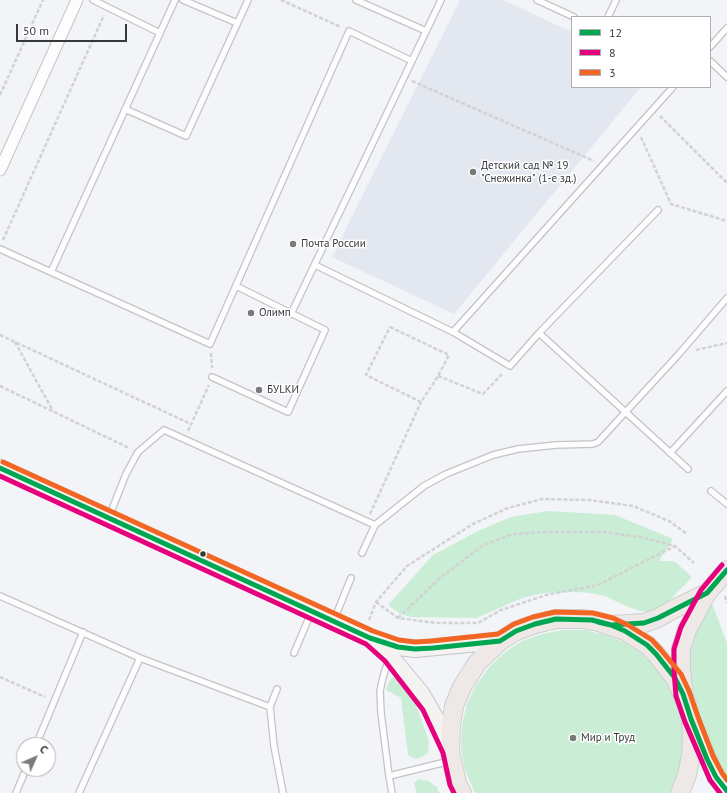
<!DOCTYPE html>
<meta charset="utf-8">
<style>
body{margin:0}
#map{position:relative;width:727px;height:793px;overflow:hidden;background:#f2f4f8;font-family:"PT Sans",sans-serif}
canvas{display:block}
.legend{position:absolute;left:571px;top:16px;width:140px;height:72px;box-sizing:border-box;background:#fff;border:1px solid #afafb0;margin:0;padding:5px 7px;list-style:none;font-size:12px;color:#36383a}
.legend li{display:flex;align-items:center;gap:8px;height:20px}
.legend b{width:20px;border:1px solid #afafb0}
.north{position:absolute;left:16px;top:737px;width:40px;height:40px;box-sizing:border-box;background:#fff;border:1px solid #afafb0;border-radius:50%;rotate:45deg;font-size:11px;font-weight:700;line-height:16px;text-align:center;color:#36383a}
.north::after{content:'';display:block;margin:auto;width:14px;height:18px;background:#787a7c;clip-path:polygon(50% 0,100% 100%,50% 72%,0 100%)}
.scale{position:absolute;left:16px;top:24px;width:111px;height:18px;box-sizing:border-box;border:2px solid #36383a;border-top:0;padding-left:5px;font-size:12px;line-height:14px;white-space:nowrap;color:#36383a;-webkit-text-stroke:3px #fff;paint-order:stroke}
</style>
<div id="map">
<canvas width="727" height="793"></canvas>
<ul class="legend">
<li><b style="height:5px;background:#00a651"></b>12</li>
<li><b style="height:5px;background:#e5007d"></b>8</li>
<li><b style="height:5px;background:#f26522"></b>3</li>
</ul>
<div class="north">С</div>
<div class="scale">50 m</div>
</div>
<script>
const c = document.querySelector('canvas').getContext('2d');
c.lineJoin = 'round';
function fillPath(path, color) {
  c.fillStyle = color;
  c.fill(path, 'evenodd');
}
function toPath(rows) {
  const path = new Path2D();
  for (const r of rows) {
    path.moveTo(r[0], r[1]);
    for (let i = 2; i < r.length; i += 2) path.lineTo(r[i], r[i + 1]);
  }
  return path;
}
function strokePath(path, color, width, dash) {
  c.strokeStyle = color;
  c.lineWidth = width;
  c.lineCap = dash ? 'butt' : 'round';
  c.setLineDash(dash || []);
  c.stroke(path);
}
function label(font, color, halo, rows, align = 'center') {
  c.font = font + ' "PT Sans",sans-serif';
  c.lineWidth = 3;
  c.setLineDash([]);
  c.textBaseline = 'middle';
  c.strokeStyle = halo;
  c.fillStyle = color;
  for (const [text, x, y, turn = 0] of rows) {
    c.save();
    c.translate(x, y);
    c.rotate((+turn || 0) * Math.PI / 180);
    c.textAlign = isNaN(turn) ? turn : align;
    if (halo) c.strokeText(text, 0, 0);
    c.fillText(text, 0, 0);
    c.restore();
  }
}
fillPath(toPath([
 [460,0,503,0,572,32,572,87,641,87,454,314,332,257]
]), '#e3e7f0');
fillPath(toPath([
 [548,511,615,515,673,539,659,561,674,561,692,577,670,600,662,607,652,612,640,611,624,605,605,596,589,593,577,592,544,593,522,598,477,618,410,617,399,613,388,605,433,555,478,531,511,517],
 [710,598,727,643,727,777,715,757,699,720,690,689,688,651,694,632],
 [563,630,585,630,606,635,625,643,643,655,658,670,670,688,678,708,683,729,683,750,680,766,675,782,670,793,475,793,464,768,461,747,462,725,467,704,476,685,491,665,504,653,522,641,542,634],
 [393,677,400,682,415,702,429,741,428,753,422,757,416,759,408,755,401,698,386,690,389,682],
 [419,779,428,781,437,787,439,793,417,793,414,783]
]), '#c9edd5');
const lane = toPath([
 [93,0,160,33],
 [183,0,237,23],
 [356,0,426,31],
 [537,0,574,17],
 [608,17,616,0],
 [710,47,727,28],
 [710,61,727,77],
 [125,109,186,136,248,0],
 [0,249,210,344,349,31,412,61],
 [315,265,453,332,510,366,539,333,688,469],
 [51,272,175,0],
 [291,314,441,0],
 [453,332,673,87],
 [539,333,658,210],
 [212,377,288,412,325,330,236,286],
 [670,453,727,391],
 [711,491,727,504],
 [109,517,126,474,138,452,164,430,375,525],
 [362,553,375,525,424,486,446,474,493,455,518,449,556,445,593,444,598,442,679,354,727,298],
 [0,596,140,658,270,707],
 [334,620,351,578],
 [294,653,311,613],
 [389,658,383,677,380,691,381,713,389,776,392,793],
 [277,689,270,707,274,746,283,793],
 [36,745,83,632],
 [389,776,450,761],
 [16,793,26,769],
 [79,793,140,658]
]);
const street = toPath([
 [0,170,77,0]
]);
const secondary = toPath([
 [0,468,370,638,398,647,415,649,500,641],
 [375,642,390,656,421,693,436,719,450,751],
 [693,724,716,777,727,791]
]);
const primary = toPath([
 [613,625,644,623,658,618,674,609,707,593],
 [683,688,681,670,681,649,687,630,707,593,727,570],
 [462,793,457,783,452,761,450,751,451,725,454,706,462,687,477,663,500,641,516,631,535,624,556,619,583,619,599,622,625,631,647,645,656,654,675,678,686,702,691,719,692,736,691,756,687,775,680,793]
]);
strokePath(lane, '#c2c4c6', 8);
strokePath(street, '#c2c4c6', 13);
strokePath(secondary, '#c2c4c6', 18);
strokePath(primary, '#cecfd1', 20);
strokePath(toPath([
 [281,0,341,27],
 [412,81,594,161],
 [0,95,43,0],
 [660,116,727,183],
 [641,137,671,204,727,221],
 [3,240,104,15],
 [390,327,449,355,438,376,421,402,366,375,390,327],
 [0,335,191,424],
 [15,342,53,411],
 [696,350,727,343],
 [211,353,212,368],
 [438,376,483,394,503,373],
 [0,386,129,448],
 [188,431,209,385],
 [370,514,421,402],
 [725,596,727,603],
 [376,602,398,618,437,623,478,623,501,610,546,595,598,585,675,546],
 [398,618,440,578,482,546,513,534,546,532,603,532,640,537,675,546,694,563],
 [369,620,376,602,407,566,473,524,508,508,542,499,589,500,633,506,669,521,687,534],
 [0,677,45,697]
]), '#d1d2d4', 2.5, [4, 2]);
strokePath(lane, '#fdfdfe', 5.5);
strokePath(street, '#fdfdfe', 11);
strokePath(secondary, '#f5f3f2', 16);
strokePath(primary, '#eee9e6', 18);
strokePath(toPath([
 [0,468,370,638,398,647,415,649,433,648,500,641,516,631,535,624,556,619,592,620,611,625,625,631,647,645,656,654,675,678,683,694,691,719,707,759,716,777,727,791],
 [598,622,611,625,644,623,658,618,707,593,727,570]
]), '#00a651', 5);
strokePath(toPath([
 [0,476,366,644,385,661,423,710,443,753,450,785,454,793],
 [720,793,710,780,685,722,676,696,674,671,674,649,681,627,701,590,722,565]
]), '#e5007d', 5);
strokePath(toPath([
 [3,462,373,631,399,640,415,642,432,641,498,634,514,624,533,617,555,612,593,613,613,618,628,625,652,640,661,650,681,674,689,691,698,717,713,756,722,773,727,780]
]), '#f26522', 5);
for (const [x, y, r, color] of [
 [473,172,4,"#787a7c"],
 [293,244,4,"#787a7c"],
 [251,313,4,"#787a7c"],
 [259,390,4,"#787a7c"],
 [203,554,3.5,"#36383a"],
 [573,738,4,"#787a7c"]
]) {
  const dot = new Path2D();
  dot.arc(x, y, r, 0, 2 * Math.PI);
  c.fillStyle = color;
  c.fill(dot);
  strokePath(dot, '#fff', 1.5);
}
label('11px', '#36383a', '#fff', [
 ["Детский сад № 19",481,166],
 ["\"Снежинка\" (1-е зд.)",481,179],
 ["Почта России",301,244],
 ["Олимп",259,313],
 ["БУLКИ",267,390],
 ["Мир и Труд",581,738]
], 'left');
</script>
